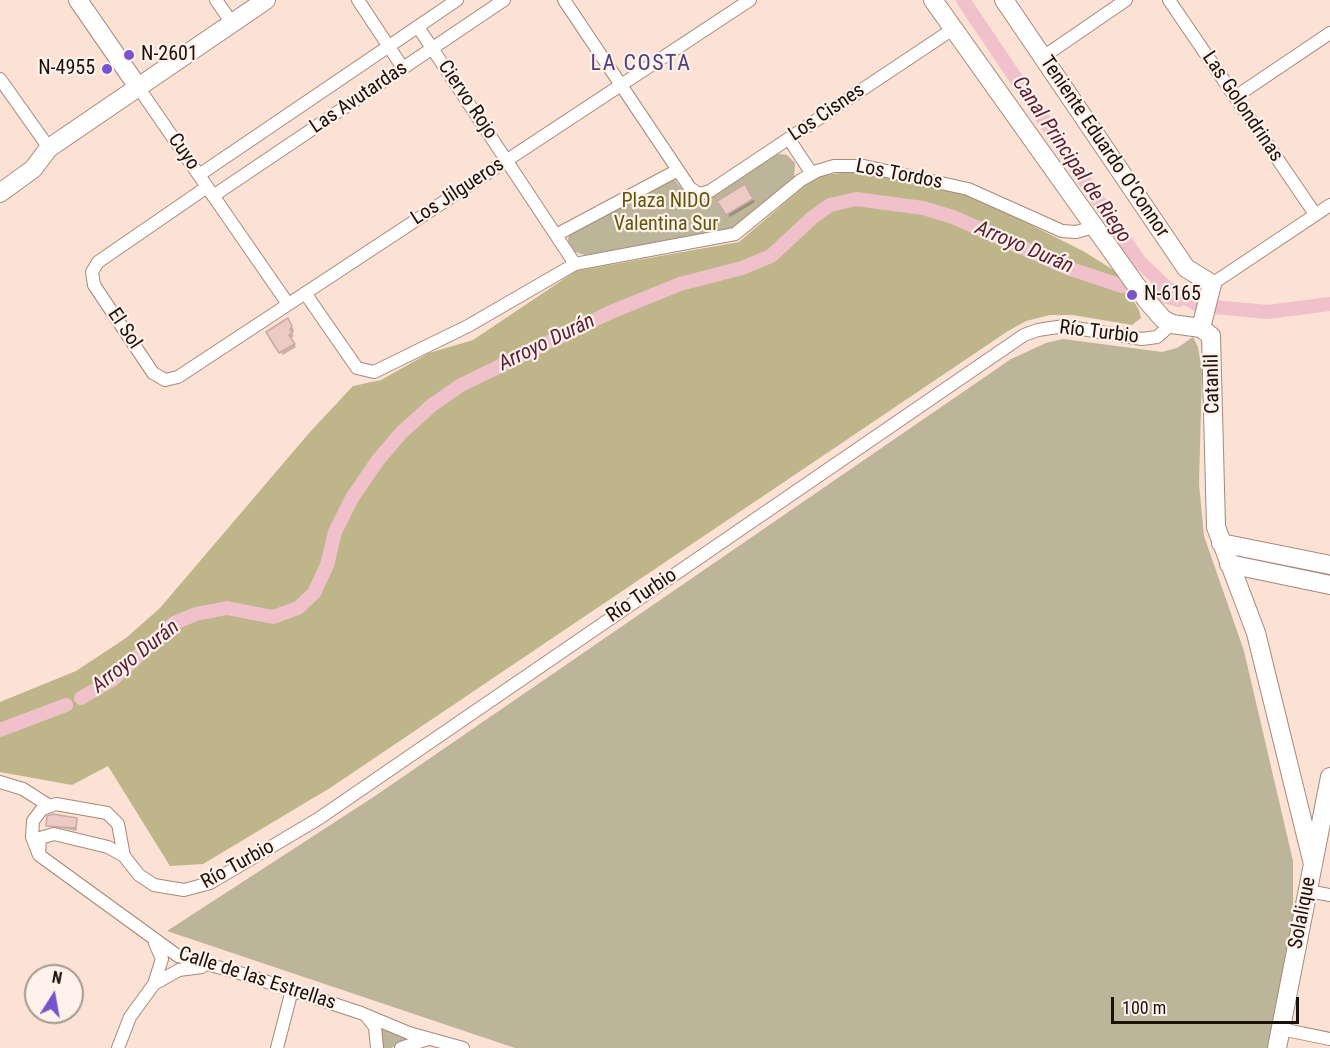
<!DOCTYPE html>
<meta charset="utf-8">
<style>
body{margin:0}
#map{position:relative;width:1330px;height:1048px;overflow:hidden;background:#fbe2d4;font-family:"Roboto Condensed",sans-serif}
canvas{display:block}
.north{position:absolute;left:24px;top:964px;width:60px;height:60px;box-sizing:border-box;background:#fff2eb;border:2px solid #a49891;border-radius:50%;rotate:11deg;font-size:16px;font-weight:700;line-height:24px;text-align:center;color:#1b110b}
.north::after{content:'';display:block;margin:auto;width:21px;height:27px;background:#7754ce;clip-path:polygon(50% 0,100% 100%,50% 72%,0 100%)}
.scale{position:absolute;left:1111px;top:997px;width:188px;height:27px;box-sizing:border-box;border:3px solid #1b110b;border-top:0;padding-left:8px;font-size:18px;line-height:21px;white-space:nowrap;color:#1b110b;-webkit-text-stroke:4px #fff2eb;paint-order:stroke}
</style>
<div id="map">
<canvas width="1330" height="1048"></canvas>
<div class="north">N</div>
<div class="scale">100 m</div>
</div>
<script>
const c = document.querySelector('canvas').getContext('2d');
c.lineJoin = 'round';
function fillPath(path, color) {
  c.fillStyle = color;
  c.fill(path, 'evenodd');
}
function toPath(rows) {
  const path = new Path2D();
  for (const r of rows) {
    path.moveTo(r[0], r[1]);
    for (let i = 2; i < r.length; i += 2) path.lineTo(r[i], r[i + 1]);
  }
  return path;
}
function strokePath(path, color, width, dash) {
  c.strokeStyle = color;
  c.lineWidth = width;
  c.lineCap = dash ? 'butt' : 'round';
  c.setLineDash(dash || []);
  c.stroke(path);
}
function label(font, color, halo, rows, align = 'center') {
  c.font = font + ' "Roboto Condensed",sans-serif';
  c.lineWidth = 4.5;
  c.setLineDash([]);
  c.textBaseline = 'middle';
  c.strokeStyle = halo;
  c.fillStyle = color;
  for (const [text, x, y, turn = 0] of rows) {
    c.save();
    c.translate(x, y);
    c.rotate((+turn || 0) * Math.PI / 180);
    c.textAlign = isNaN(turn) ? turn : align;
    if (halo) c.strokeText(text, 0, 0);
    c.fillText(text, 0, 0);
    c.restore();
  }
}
fillPath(toPath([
 [780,154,787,155,795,163,794,178,741,223,730,229,585,255,575,252,568,241,569,234,674,179,696,207,773,155],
 [1193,337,1198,347,1202,371,1199,484,1204,536,1244,651,1293,861,1293,916,1269,1048,515,1048,167,931,375,796,1011,359,1046,343,1063,339,1162,352,1177,348],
 [382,1028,409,1039,391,1048,382,1048]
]), '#bcb599');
fillPath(toPath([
 [860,171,971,195,1083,251,1115,271,1139,310,1141,318,1132,325,1073,315,1050,315,1026,321,1008,331,330,788,203,864,170,866,108,766,72,785,0,772,0,702,76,671,126,638,160,608,310,432,353,386,381,380,429,353,473,340,576,271,739,242,809,182,824,175]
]), '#beb58b');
fillPath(toPath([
 [747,189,755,202,730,217,719,201],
 [290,323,294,330,292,333,294,336,291,338,296,347,283,355,268,333],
 [77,820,77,830,75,831,47,825]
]), '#0003');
strokePath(toPath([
 [963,0,1139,261,1166,287,1196,304],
 [1155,294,1179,300],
 [1213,307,1268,312,1330,304],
 [81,698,112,680,174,623,196,614,227,608,273,617,298,608,314,593,327,565,335,532,352,498,378,460,401,433,432,405,461,385,611,312,680,284,742,268,771,256,813,217,830,205,856,199,923,208,953,217,1068,268,1122,286],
 [0,730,66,705]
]), '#f0c0cb', 14);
const building = toPath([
 [745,184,753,199,726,215,717,201,745,184],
 [288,318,292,326,290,330,293,332,289,335,295,344,279,353,266,332,288,318],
 [53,814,77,818,76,828,46,826,47,816,53,814]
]);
fillPath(building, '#eecac5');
strokePath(building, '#caa7a3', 1.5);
const street = toPath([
 [216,0,232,23],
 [358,0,403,68],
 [564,0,690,188,699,194,710,191,953,29],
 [1169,0,1315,214],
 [418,27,575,264],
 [1043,57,1126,0],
 [0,79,49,148],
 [138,87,288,304],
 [1235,97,1330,33],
 [789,139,812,174],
 [199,175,457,0],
 [207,187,98,262,92,272,94,285,153,373,165,380,178,377,750,0],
 [213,196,504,0],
 [556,235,678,170],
 [1212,284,1330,205],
 [305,293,357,368,374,372,468,326,575,264,735,234,801,180,817,171,834,166,864,166,968,189,1062,231,1076,232,1094,227],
 [0,782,23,789,48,805],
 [39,855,40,838,54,834,108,847,124,856,139,875,154,885,184,890,210,883,318,819,1024,335,1038,330,1064,326,1142,339,1157,337,1172,324],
 [124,856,118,824,107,813,56,804,42,809,33,821,32,837,39,855,178,956,243,974,361,1013,409,1033,463,1048],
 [1308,891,1330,895],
 [155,943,162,959,154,984,179,970,202,967],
 [367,1017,375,1027,377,1048],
 [1281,1029,1330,1039],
 [118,1048,130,1017,154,984],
 [277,1048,292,990],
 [401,1048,428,1039]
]);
const secondary = toPath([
 [78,0,138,87],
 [933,0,1148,302,1163,319,1172,324,1201,328,1211,336,1216,527,1256,633,1313,864],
 [1004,0,1186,268,1212,284,1201,328],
 [0,193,33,169,49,148,266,0],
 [1221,543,1330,565],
 [1229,564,1330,585],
 [1277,1048,1330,777]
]);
strokePath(street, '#a6897a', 14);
strokePath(secondary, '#a6897a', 20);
strokePath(street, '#fff', 12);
strokePath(secondary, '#fff', 18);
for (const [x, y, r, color] of [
 [129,55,6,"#7754ce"],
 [107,69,6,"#7754ce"],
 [1132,295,6,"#7754ce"]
]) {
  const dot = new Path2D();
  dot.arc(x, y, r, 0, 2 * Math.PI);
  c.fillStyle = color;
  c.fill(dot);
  strokePath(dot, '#fff2eb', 2);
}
label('20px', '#1b110b', '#fff2eb', [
 ["N-2601",141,55],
 ["N-4955",95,69,"right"],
 ["N-6165",1144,295]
], 'left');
label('20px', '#1b110b', '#fff2eb', [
 ["Las Avutardas",359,98,-34],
 ["Ciervo Rojo",467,100,56],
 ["Las Golondrinas",1242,107,56],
 ["Los Cisnes",827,113,-34],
 ["Teniente Eduardo O'Connor",1104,147,56],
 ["Cuyo",183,152,55],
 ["Los Tordos",899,175,11],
 ["Los Jilgueros",458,192,-33],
 ["El Sol",124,329,56],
 ["Río Turbio",1099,333,7],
 ["Catanlil",1213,384,-91],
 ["Río Turbio",642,596,-34],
 ["Río Turbio",238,865,-29],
 ["Solalique",1303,913,-79],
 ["Calle de las Estrellas",257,979,18]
]);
label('20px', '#62540d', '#fff2eb', [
 ["Plaza NIDO",666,202],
 ["Valentina Sur",666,225]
]);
label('italic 21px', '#581f32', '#fff2eb', [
 ["Canal Principal de Riego",1071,160,56],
 ["Arroyo Durán",1024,248,23],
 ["Arroyo Durán",547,343,-26],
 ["Arroyo Durán",136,657,-38]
]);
c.letterSpacing = '1.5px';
label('22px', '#4f407e', '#fff2eb', [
 ["LA COSTA",641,64]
]);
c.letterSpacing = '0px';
</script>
